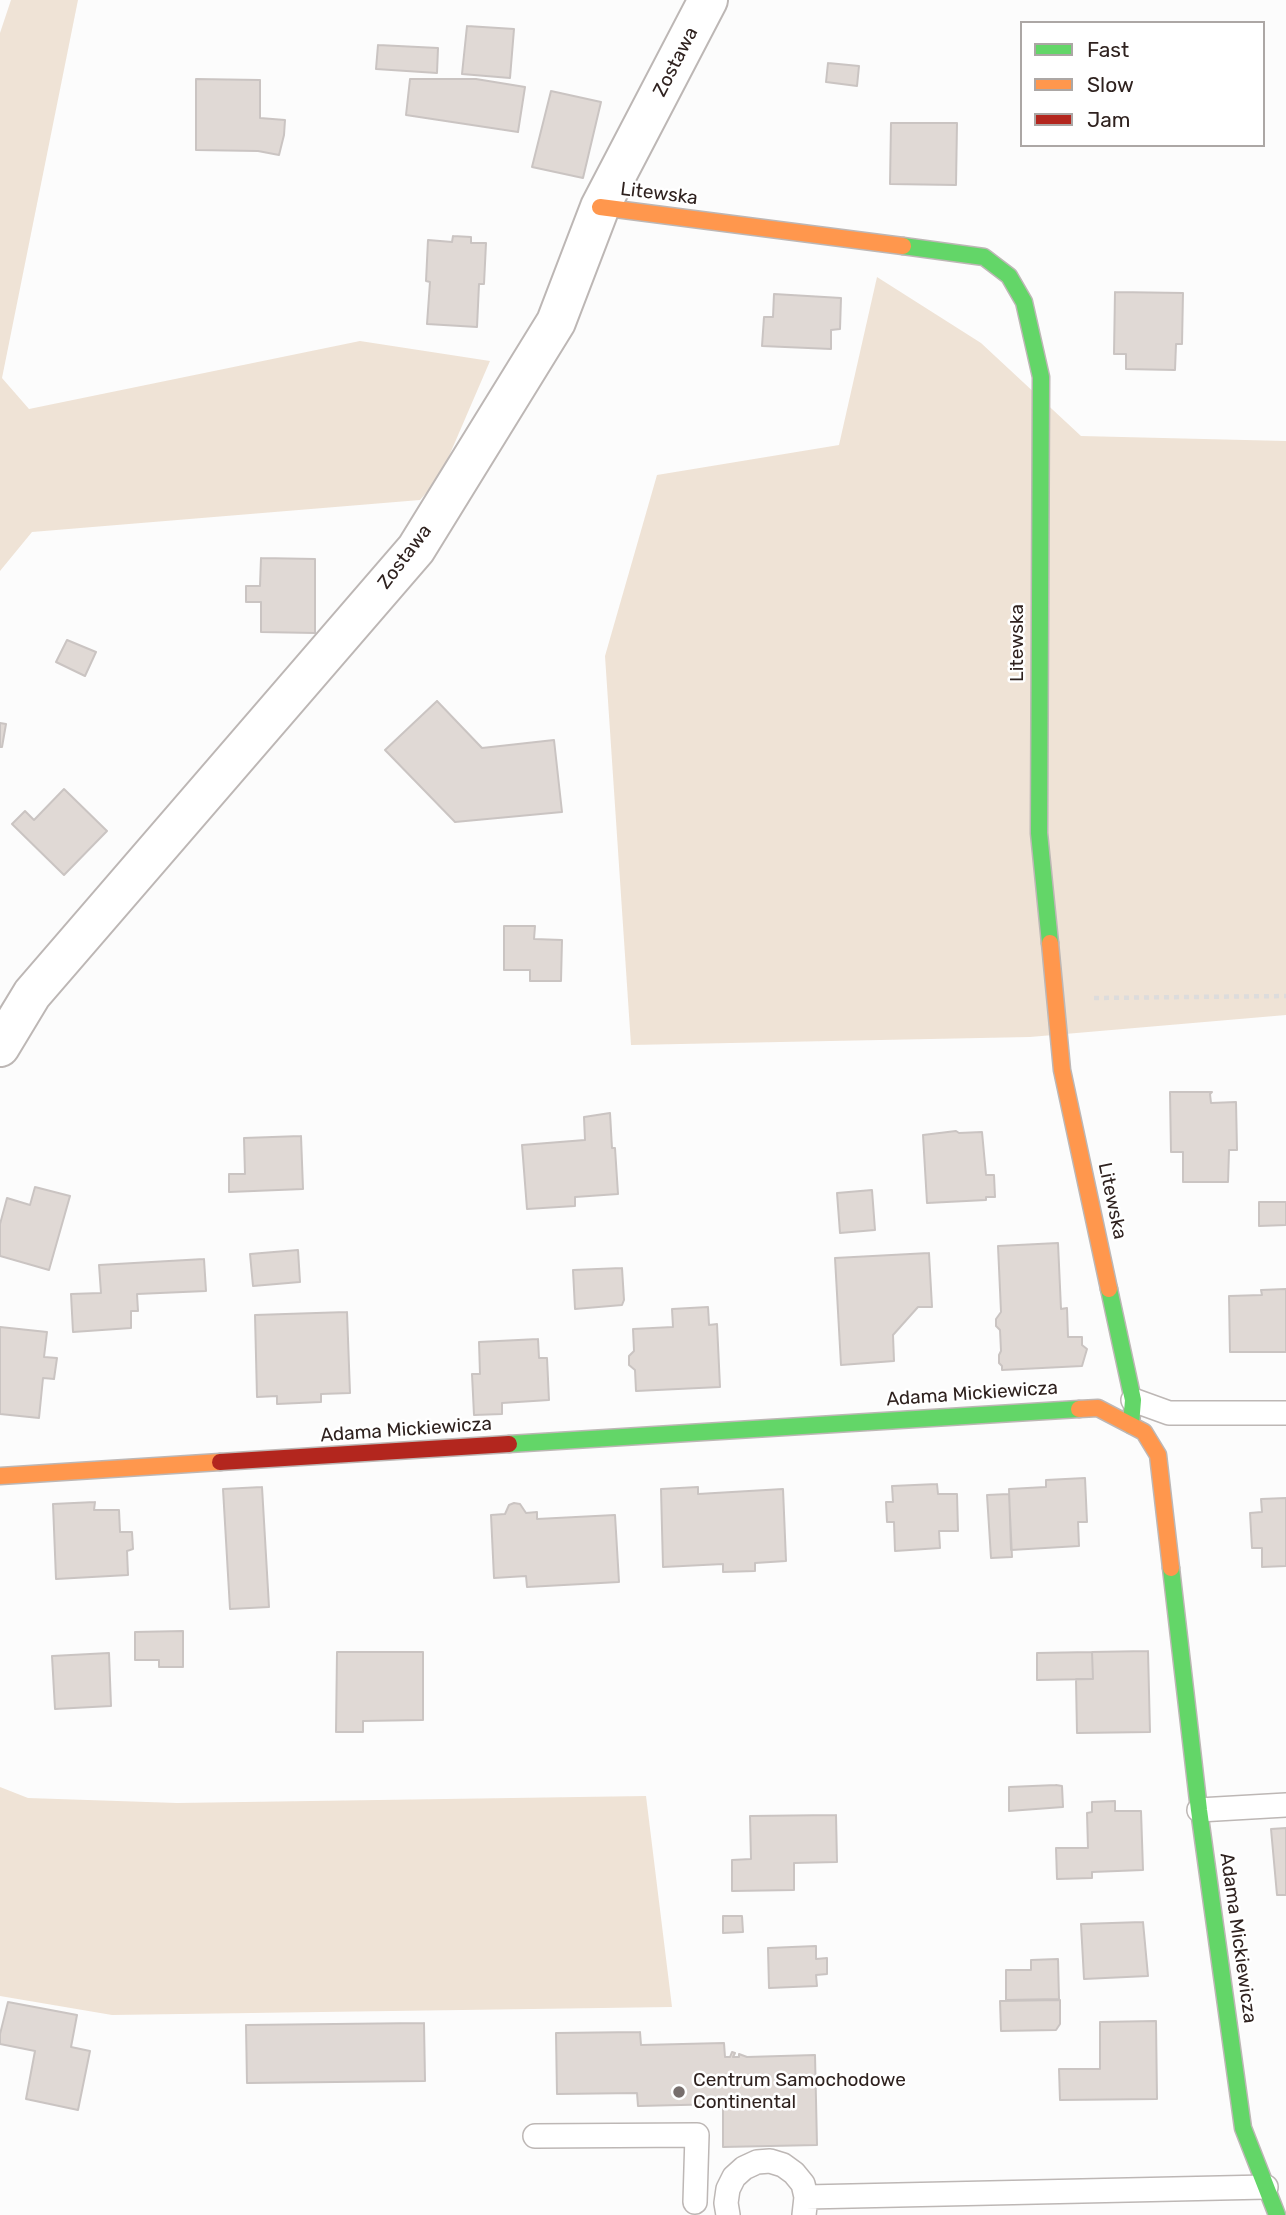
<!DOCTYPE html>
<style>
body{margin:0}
#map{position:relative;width:1286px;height:2215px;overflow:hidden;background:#fcfcfc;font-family:Rubik,sans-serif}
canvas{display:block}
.legend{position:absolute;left:1020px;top:21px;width:245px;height:126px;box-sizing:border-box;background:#fff;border:2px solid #aca7a5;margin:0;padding:9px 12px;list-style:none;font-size:21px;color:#2f221f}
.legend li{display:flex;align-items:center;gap:14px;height:35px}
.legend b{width:35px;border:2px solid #aca7a5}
</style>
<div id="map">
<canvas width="1286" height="2215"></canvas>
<ul class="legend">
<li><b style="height:9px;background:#63d668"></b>Fast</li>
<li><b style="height:9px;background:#ff974d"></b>Slow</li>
<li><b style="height:9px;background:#b3261e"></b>Jam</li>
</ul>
</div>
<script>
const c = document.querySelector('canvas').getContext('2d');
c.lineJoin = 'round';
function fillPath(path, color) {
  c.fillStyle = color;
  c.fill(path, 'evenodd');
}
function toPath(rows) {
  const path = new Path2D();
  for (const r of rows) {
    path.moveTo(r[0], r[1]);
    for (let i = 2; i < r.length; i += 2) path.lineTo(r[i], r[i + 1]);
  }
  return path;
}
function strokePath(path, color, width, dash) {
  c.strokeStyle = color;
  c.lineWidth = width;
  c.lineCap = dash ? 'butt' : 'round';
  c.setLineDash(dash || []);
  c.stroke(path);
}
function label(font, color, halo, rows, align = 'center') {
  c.font = font + ' Rubik,sans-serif';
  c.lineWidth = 5;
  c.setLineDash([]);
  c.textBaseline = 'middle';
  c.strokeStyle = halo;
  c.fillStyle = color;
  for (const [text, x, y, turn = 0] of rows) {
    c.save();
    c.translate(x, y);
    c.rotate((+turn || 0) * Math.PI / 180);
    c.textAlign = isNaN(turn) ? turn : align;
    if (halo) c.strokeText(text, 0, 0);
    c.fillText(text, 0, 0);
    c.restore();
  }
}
fillPath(toPath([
 [11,0,78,0,2,378,29,409,360,341,490,361,440,477,420,500,32,532,0,571,0,33],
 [877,277,981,343,1081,436,1286,441,1286,1015,1030,1037,631,1045,605,656,657,475,839,445],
 [0,1787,28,1798,177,1803,646,1796,672,2007,112,2015,0,1996]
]), '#efe3d6');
const building = toPath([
 [467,26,514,29,510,78,462,74,467,26],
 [378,45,438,48,437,73,376,69,378,45],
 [828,63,859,66,857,86,826,82,828,63],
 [196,79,260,80,260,118,285,120,284,135,279,155,258,151,196,150,196,79],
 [410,79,476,79,525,87,518,132,406,115,410,79],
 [551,91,601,102,583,178,532,167,551,91],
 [891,123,957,123,956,185,890,184,891,123],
 [453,236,471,237,471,243,486,243,484,284,479,284,477,327,427,324,430,282,426,281,428,240,452,242,453,236],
 [1115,292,1183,293,1182,344,1176,344,1175,370,1126,369,1126,354,1114,354,1115,292],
 [774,294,841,298,840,329,831,330,831,349,762,346,764,317,773,317,774,294],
 [261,558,315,559,315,633,261,632,261,602,246,602,246,586,260,586,261,558],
 [67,640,96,652,85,676,56,662,67,640],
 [437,701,482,748,554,740,562,812,455,822,385,750,437,701],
 [0,723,6,724,2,747,0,747,0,723],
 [64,789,107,831,64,875,12,824,25,811,34,820,64,789],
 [504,926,535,926,534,939,562,940,561,981,530,981,530,970,504,970,504,926],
 [1170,1092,1212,1092,1210,1094,1211,1103,1236,1102,1237,1150,1229,1150,1228,1182,1183,1182,1183,1152,1171,1152,1170,1092],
 [610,1113,612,1148,615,1148,618,1194,575,1197,575,1206,527,1209,522,1145,585,1140,584,1117,610,1113],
 [956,1131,959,1133,982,1132,986,1175,994,1175,995,1197,986,1197,986,1200,927,1203,923,1135,956,1131],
 [301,1136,303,1189,229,1192,229,1174,245,1174,244,1138,301,1136],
 [35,1187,70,1196,49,1270,0,1256,0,1224,7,1198,30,1205,35,1187],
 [872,1190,875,1230,840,1233,837,1193,872,1190],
 [1259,1202,1286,1202,1286,1225,1259,1226,1259,1202],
 [1058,1243,1061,1309,1067,1308,1068,1337,1082,1337,1082,1345,1087,1349,1082,1366,1002,1370,1002,1366,999,1363,999,1355,1001,1351,1000,1330,996,1326,996,1319,1001,1312,998,1246,1058,1243],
 [298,1250,300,1282,253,1286,250,1254,298,1250],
 [929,1253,932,1307,918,1307,893,1335,894,1361,841,1365,835,1258,929,1253],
 [204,1259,206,1291,137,1294,138,1311,131,1311,131,1328,73,1332,71,1294,101,1293,99,1265,204,1259],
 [622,1268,624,1300,622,1305,575,1309,573,1270,622,1268],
 [1286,1289,1286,1352,1230,1352,1229,1296,1262,1295,1261,1290,1286,1289],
 [708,1307,709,1325,717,1324,720,1387,636,1391,635,1370,629,1365,629,1356,634,1351,633,1329,673,1327,672,1309,708,1307],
 [347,1312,350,1393,321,1394,321,1402,277,1404,277,1396,257,1397,255,1315,347,1312],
 [0,1327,47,1332,44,1357,57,1358,54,1379,43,1378,39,1418,0,1414,0,1327],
 [538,1339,539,1358,547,1358,549,1400,502,1403,502,1414,474,1415,472,1374,480,1374,479,1342,538,1339],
 [1085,1478,1087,1522,1078,1522,1079,1546,1011,1550,1009,1489,1046,1487,1046,1480,1085,1478],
 [937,1484,938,1494,957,1494,958,1531,939,1531,940,1548,895,1551,894,1522,887,1522,886,1502,893,1502,892,1486,937,1484],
 [262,1487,269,1607,230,1609,223,1489,262,1487],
 [698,1487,698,1494,783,1489,786,1561,755,1563,755,1571,723,1572,723,1564,663,1567,661,1489,698,1487],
 [1009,1494,1012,1557,991,1558,987,1495,1009,1494],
 [1286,1498,1286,1566,1262,1567,1262,1548,1252,1548,1250,1513,1262,1512,1261,1499,1286,1498],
 [95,1502,94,1510,119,1510,120,1532,132,1532,133,1549,127,1551,128,1575,56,1579,53,1504,95,1502],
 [514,1503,520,1504,526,1513,537,1512,537,1519,615,1515,619,1582,527,1587,526,1576,494,1578,491,1515,505,1514,509,1505,514,1503],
 [183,1631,183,1667,159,1667,159,1660,135,1660,135,1632,183,1631],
 [1148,1651,1150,1732,1077,1733,1076,1679,1093,1679,1092,1652,1148,1651],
 [337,1652,423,1652,423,1720,363,1721,363,1732,336,1732,337,1652],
 [1092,1652,1093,1679,1037,1680,1037,1653,1092,1652],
 [109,1653,111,1706,55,1709,52,1656,109,1653],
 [1056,1785,1062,1786,1063,1807,1009,1811,1009,1787,1056,1785],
 [1115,1801,1115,1811,1141,1811,1143,1870,1092,1872,1092,1878,1057,1879,1056,1848,1088,1848,1087,1813,1092,1812,1092,1802,1115,1801],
 [836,1815,837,1862,794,1863,794,1890,732,1891,732,1860,751,1859,750,1816,836,1815],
 [1286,1828,1286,1895,1277,1895,1271,1829,1286,1828],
 [723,1916,742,1916,743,1932,723,1933,723,1916],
 [1143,1922,1148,1976,1084,1979,1081,1924,1143,1922],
 [816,1946,816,1959,827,1958,827,1974,816,1975,817,1986,769,1988,768,1948,816,1946],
 [1058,1959,1059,1999,1006,2000,1006,1970,1031,1970,1031,1960,1058,1959],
 [1060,2000,1060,2024,1056,2030,1001,2031,1000,2001,1060,2000],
 [8,2002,77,2015,71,2047,90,2051,78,2110,26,2099,35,2051,0,2044,0,2034,8,2002],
 [1156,2021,1157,2099,1060,2100,1059,2069,1100,2069,1100,2022,1156,2021],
 [424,2023,425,2081,247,2083,246,2025,424,2023],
 [640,2032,641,2045,724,2043,725,2057,730,2057,732,2052,735,2053,733,2057,739,2057,739,2054,747,2057,815,2055,817,2145,723,2147,723,2104,638,2106,637,2093,557,2094,556,2033,640,2032]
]);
fillPath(building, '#e0d9d5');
strokePath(building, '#cac4c2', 2);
const lane = toPath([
 [1133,1400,1169,1413,1286,1413],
 [1199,1810,1286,1805],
 [535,2136,697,2135,695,2202],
 [806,2197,1266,2187],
 [728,2215,726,2203,728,2189,734,2177,744,2168,757,2162,770,2161,783,2165,794,2173,803,2184,806,2197,804,2215]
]);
const street = toPath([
 [0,1047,32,994,416,549,556,322,600,207,708,0]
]);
const fast = toPath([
 [903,246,984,257,1009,276,1024,302,1041,377,1039,833,1050,943],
 [1109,1289,1133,1400,1131,1425],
 [509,1444,1079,1409],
 [1171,1568,1199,1810,1243,2128,1277,2215]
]);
const slow = toPath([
 [600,207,903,246],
 [1050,943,1062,1070,1109,1289],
 [1079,1409,1098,1408,1144,1432,1158,1455,1171,1568],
 [0,1476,220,1462]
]);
const jam = toPath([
 [220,1462,509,1444]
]);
strokePath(lane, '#bdb7b5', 26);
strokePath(street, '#bdb7b5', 42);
strokePath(fast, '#bdb7b5', 19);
strokePath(slow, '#bdb7b5', 19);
strokePath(jam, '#bdb7b5', 19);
strokePath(toPath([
 [1094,998,1286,996]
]), '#dddcdc', 4.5, [5, 5]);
strokePath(lane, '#fff', 23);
strokePath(street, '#fff', 38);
strokePath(fast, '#63d668', 16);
strokePath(slow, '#ff974d', 16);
strokePath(jam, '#b3261e', 16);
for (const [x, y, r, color] of [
 [679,2092,7,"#776e6c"]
]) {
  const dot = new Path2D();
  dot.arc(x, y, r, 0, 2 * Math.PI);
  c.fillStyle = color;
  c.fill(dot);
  strokePath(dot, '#fff', 2.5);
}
label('19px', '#2f221f', '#fff', [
 ["Zostawa",676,62,-63],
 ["Litewska",659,194,7],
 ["Zostawa",405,557,-53],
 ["Litewska",1018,643,-90],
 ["Litewska",1112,1201,78],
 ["Adama Mickiewicza",972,1394,-4],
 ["Adama Mickiewicza",406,1430,-4],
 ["Adama Mickiewicza",1238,1938,82]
]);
label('19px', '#2f221f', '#fff', [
 ["Centrum Samochodowe",693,2081],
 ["Continental",693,2103]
], 'left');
</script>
